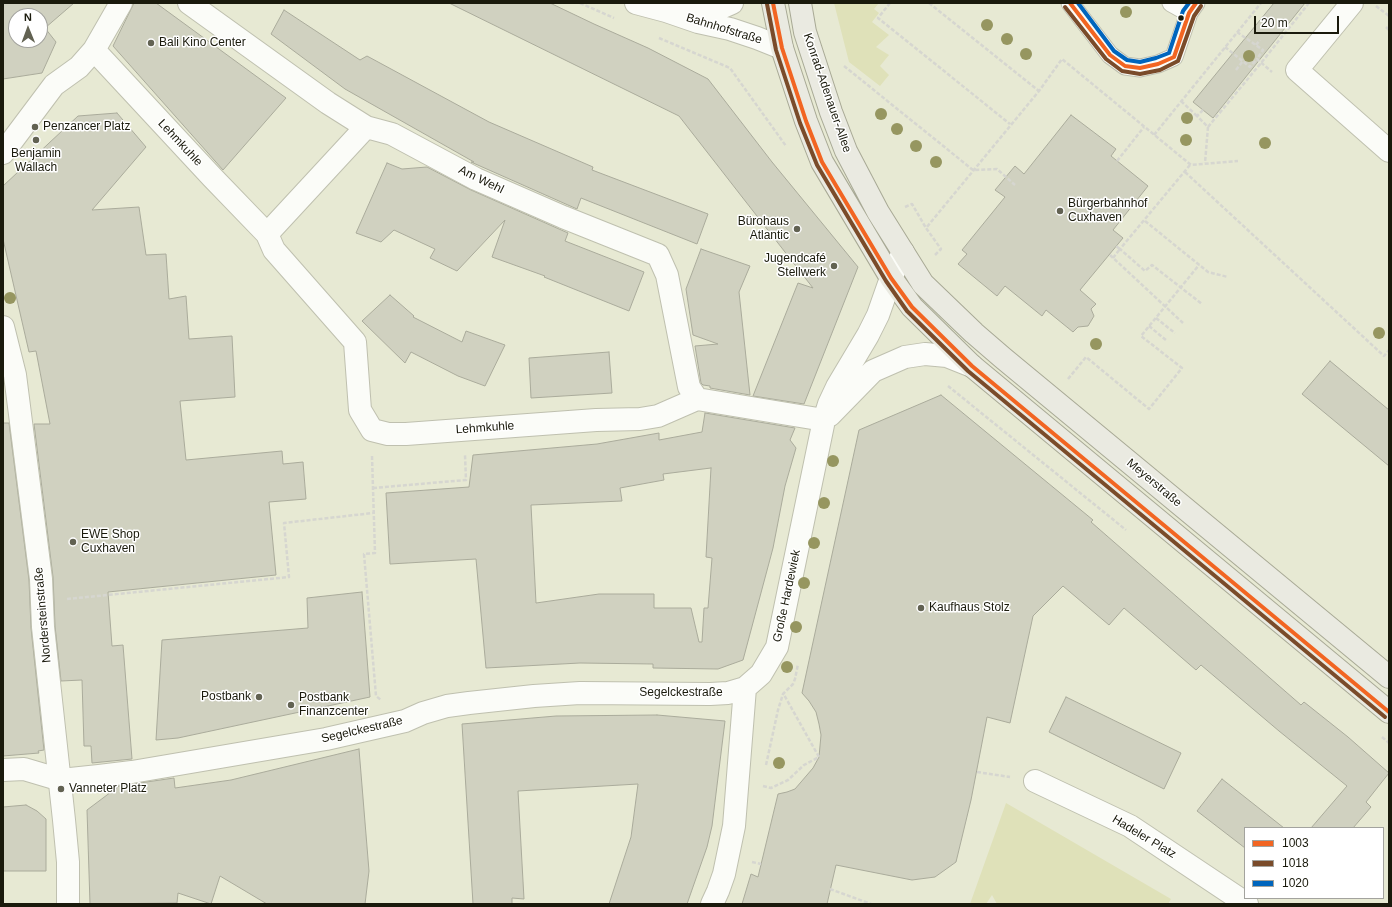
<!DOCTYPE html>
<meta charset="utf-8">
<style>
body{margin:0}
#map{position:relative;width:1392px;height:907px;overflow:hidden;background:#e7e9d3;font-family:Arial,sans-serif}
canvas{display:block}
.frame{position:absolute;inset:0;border:4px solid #1a1a0c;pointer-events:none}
.legend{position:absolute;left:1244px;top:827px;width:140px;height:72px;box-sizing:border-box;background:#fff;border:1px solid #a3a39e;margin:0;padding:5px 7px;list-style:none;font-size:12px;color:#1a1a0c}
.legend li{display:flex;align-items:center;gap:8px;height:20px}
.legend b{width:20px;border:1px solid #a3a39e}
.north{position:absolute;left:8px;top:8px;width:40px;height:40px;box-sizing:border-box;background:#fff;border:1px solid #a3a39e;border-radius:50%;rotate:359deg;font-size:11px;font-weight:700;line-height:16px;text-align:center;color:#1a1a0c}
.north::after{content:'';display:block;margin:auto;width:14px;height:18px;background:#626252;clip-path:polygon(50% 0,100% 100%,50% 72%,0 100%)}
.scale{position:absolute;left:1254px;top:16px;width:85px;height:18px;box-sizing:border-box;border:2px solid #1a1a0c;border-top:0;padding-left:5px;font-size:12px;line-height:14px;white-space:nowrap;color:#1a1a0c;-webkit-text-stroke:3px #fff;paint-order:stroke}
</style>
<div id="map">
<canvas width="1392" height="907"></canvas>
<div class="frame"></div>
<ul class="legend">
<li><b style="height:5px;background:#f26522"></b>1003</li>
<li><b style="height:5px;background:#7a4b2a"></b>1018</li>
<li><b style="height:5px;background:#0065bd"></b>1020</li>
</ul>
<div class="north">N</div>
<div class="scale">20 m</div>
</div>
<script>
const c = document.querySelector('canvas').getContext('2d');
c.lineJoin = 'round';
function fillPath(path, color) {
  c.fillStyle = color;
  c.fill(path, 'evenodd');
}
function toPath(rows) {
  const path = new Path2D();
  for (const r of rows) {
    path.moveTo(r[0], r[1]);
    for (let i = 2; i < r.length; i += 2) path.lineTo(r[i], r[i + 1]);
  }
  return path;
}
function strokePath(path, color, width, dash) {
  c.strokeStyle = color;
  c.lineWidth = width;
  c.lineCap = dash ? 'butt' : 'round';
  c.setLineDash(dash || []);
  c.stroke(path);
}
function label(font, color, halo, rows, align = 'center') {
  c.font = font + ' Arial,sans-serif';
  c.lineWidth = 3;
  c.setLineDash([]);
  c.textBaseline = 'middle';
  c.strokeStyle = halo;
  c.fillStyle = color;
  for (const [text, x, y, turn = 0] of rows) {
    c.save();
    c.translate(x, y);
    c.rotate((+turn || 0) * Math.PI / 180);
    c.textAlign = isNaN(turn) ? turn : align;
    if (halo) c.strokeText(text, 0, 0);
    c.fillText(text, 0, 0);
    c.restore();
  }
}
fillPath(toPath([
 [834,3,879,3,874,9,879,13,872,22,889,35,876,47,889,55,880,66,889,75,880,86,849,62],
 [1006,803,1171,899,1168,904,997,904,992,895,986,904,970,904]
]), '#dfe1b9');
const building = toPath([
 [3,3,74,3,45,28,56,42,42,73,3,79,3,3],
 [16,16,40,16,40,40,16,40,16,16],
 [134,3,156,3,286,98,223,170,113,46,134,3],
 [449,3,550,3,594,24,648,48,708,79,772,162,858,267,804,404,753,396,798,283,813,288,679,116,449,3],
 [1274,3,1305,3,1213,118,1193,102,1274,3],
 [284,10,360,60,367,56,489,122,593,167,592,170,708,214,697,244,581,198,577,209,471,162,474,162,345,89,271,34,284,10],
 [117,113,146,147,92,210,139,207,146,255,166,254,169,299,186,296,189,339,232,336,235,397,180,401,186,460,282,451,283,464,303,462,306,499,269,502,276,575,108,592,112,646,123,645,132,759,92,763,91,746,84,746,82,680,61,681,55,626,53,577,34,424,50,424,36,351,29,352,3,239,3,186,78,116,117,113],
 [1071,115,1116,149,1111,156,1148,186,1113,230,1123,238,1080,290,1096,304,1091,309,1094,316,1088,326,1078,327,1073,332,1046,310,1042,316,1005,286,997,296,958,264,967,254,962,250,1005,197,995,190,1015,166,1024,174,1071,115],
 [387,163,402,169,427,167,471,190,568,233,565,241,644,272,629,311,544,277,545,276,492,257,505,220,457,271,430,258,435,249,394,230,381,242,356,233,387,163],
 [701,249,750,266,739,292,750,395,710,388,710,386,703,385,701,383,695,346,718,344,693,335,686,289,701,249],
 [390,295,414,316,413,317,462,342,466,331,505,345,485,386,458,376,411,352,405,363,362,321,390,295],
 [609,352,612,393,531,398,529,358,609,352],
 [1330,361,1389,410,1389,466,1302,394,1330,361],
 [941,395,1093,520,1091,522,1301,705,1304,702,1348,737,1389,773,1366,802,1371,807,1353,828,1311,828,1347,786,1279,731,1201,665,1196,670,1124,608,1109,625,1063,586,1033,616,1010,723,987,717,971,800,956,862,935,877,912,880,836,865,827,904,742,904,751,874,758,877,778,794,787,792,795,789,813,768,819,757,821,735,819,724,816,712,809,701,802,693,859,430,941,395],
 [705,413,795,428,790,440,796,448,785,486,773,548,743,660,718,669,653,668,653,664,580,663,486,668,476,559,390,564,386,493,469,487,473,455,597,444,659,433,659,440,702,432,705,413],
 [711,468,706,557,712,558,708,608,704,608,702,642,699,642,691,608,654,608,654,594,599,594,536,603,531,505,622,501,620,488,664,480,663,474,711,468],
 [3,423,9,423,29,580,31,628,44,750,38,751,39,753,3,756,3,423],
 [362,592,370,697,178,738,156,740,162,640,308,628,307,598,362,592],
 [1066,697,1181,753,1164,789,1049,732,1066,697],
 [657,715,725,721,712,826,707,847,687,904,609,904,631,837,638,784,518,791,524,899,512,898,512,904,473,904,462,724,556,716,657,715],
 [359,749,369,871,365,904,267,904,220,876,211,904,178,893,177,903,90,904,87,810,119,786,174,778,175,788,231,780,359,749],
 [1222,779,1284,828,1245,828,1245,848,1197,811,1222,779],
 [26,805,37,811,46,819,46,871,3,871,3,807,26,805]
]);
fillPath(building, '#d0d1c0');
strokePath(building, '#aaab9b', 1);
const lane = toPath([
 [1070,3,1110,55,1125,66,1140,68,1158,64,1174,57,1189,13,1196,3],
 [1171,3,1189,13]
]);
const street = toPath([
 [189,3,328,103,366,127,392,134,476,179,563,217,658,255,667,275,689,387,697,399],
 [636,3,666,11,698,22,730,29,757,38,782,48],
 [1352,3,1297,70,1389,151],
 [678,10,723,7,732,3],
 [94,50,212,177,267,234],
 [366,127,267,234,274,250,355,342,360,410,372,430,388,434,406,434,596,420,640,419,658,416,697,399,824,420],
 [3,153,54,85,79,67,94,50,121,3],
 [3,327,15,375,41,579,43,627,64,820,68,862,68,904],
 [830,415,873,371,905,357,925,354,947,356,972,366],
 [3,770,24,769,61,780,99,776,132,772,326,739,405,721,423,713,447,706,469,703,534,696,580,693,710,694,728,693,745,688],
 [1035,781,1130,826,1247,904],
 [712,904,718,891,724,874,734,826,745,688,761,674,777,647,824,420,829,404,837,387,868,335,878,315,891,278,903,252]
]);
const primary = toPath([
 [773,3,782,48,806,121,822,162,891,278,912,307,972,366,1389,712],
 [800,3,805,32,831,112,846,151,878,212,923,284,974,333,1003,358,1389,677]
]);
strokePath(lane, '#bfc0af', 19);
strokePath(street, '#bfc0af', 24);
strokePath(primary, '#a8a995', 24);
strokePath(toPath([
 [580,3,614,18],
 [890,3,878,18,1010,124],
 [929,3,1039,91],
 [1376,6,1389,16],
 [1386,27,1389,30],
 [1237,32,1263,50,1257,59],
 [659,38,730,68,786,146],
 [1256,45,1260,40],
 [1225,47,1250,67,1257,59,1272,72],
 [844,66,973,170,997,169,1015,185],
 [1236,70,1243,61],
 [1181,101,1197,116],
 [1203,110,1197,116,1208,127,1205,163],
 [1208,127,1261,63,1309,3],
 [1154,135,1261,3],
 [1117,161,1144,127],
 [1190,165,1120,249,1145,271,1152,265,1202,304],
 [1185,172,1384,356,1389,350],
 [905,207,912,204,926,228],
 [1145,221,1208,272,1228,277],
 [935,255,941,249,926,228,1039,91,1062,59,1191,165,1238,161],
 [1110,255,1183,323],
 [1113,258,1120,249,1116,246],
 [1156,318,1175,333],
 [1149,326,1167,341],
 [1068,379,1086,357,1149,409,1182,368,1141,336,1199,265],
 [948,386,1126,530],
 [372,456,375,553,364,554,376,696,381,700],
 [373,488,466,480,465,455],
 [67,599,289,577,284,523,373,513],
 [1382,737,1389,743],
 [766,765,778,710,783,694,793,684,795,679,798,664],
 [977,772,1010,777],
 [763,786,771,788,788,780,804,765,819,757,783,693],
 [752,862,761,864],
 [830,889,871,904]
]), '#d6d6d0', 2.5, [4, 2]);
strokePath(lane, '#fbfcf8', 17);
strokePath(street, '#fbfcf8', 22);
strokePath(primary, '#eaeae1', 22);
strokePath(toPath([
 [773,3,782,48,806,121,822,162,891,278,912,307,972,366,1389,712],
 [1070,3,1110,55,1125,66,1140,68,1158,64,1174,57,1189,13,1196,3]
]), '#f26522', 4);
strokePath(toPath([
 [767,4,776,50,800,123,817,165,886,281,907,311,968,371,1385,717],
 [1065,7,1106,59,1122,71,1140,74,1160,70,1178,61,1194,16,1201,6]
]), '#7a4b2a', 4);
strokePath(toPath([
 [1078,3,1114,51,1127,60,1140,62,1156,58,1169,53,1183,11,1189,3]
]), '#0065bd', 4);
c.fillStyle = '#969660';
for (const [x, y] of [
 [1126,12],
 [987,25],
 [1007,39],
 [1026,54],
 [1249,56],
 [881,114],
 [1187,118],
 [897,129],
 [1186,140],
 [1265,143],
 [916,146],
 [936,162],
 [10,298],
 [1379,333],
 [1096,344],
 [833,461],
 [824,503],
 [814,543],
 [804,583],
 [796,627],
 [787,667],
 [779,763]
]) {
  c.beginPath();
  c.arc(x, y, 6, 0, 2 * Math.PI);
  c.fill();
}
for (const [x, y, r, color] of [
 [1181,18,3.5,"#1a1a0c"],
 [151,43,4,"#626252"],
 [35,127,4,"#626252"],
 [36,140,4,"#626252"],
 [1060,211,4,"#626252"],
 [797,229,4,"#626252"],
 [834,266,4,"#626252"],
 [73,542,4,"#626252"],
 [921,608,4,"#626252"],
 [259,697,4,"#626252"],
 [291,705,4,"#626252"],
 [61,789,4,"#626252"]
]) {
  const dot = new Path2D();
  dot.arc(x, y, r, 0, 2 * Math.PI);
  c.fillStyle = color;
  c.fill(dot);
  strokePath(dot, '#fff', 1.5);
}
label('12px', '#1a1a0c', '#fff', [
 ["Bahnhofstraße",724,29,17],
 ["Konrad-Adenauer-Allee",827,93,71],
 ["Lehmkuhle",180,143,47],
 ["Am Wehl",481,180,26],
 ["Lehmkuhle",485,428,-4],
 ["Meyerstraße",1154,483,40],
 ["Große Hardewiek",787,596,-78],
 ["Nordersteinstraße",43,615,-95],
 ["Segelckestraße",681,693],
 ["Segelckestraße",362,730,-13],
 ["Hadeler Platz",1144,837,31]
]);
label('12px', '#1a1a0c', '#fff', [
 ["Bali Kino Center",159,43],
 ["Penzancer Platz",43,127],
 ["Benjamin",36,154,"center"],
 ["Wallach",36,168,"center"],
 ["Bürgerbahnhof",1068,204],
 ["Cuxhaven",1068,218],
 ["Bürohaus",789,222,"right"],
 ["Atlantic",789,236,"right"],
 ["Jugendcafé",826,259,"right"],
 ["Stellwerk",826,273,"right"],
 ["EWE Shop",81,535],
 ["Cuxhaven",81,549],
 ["Kaufhaus Stolz",929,608],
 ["Postbank",251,697,"right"],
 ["Postbank",299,698],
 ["Finanzcenter",299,712],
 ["Vanneter Platz",69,789]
], 'left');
</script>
